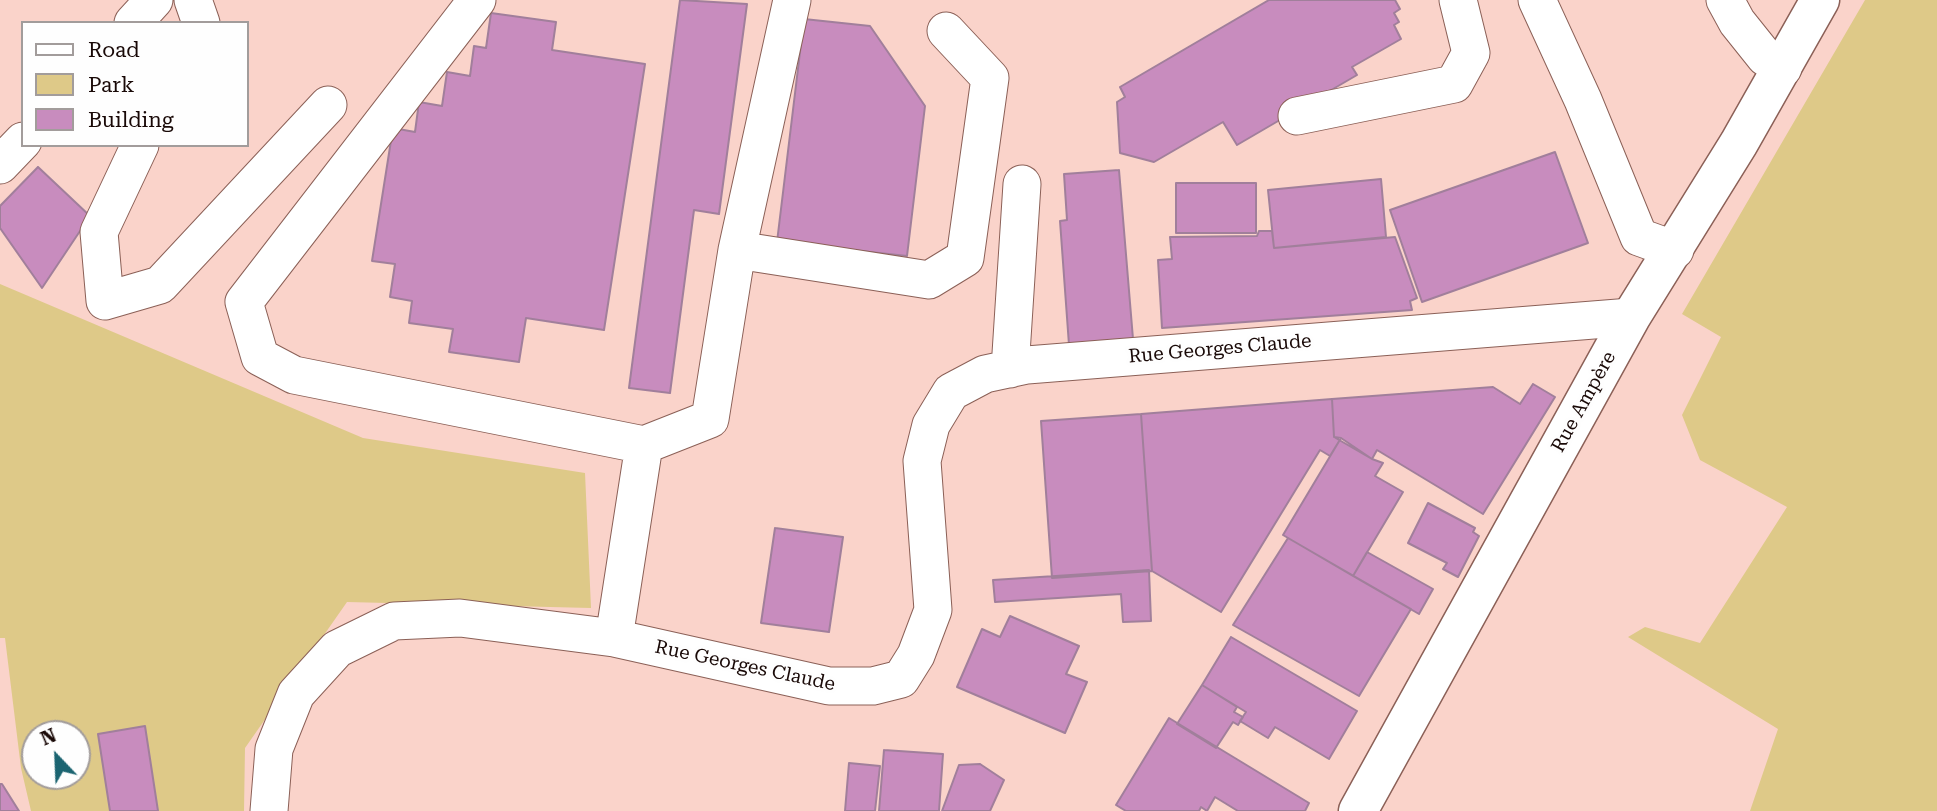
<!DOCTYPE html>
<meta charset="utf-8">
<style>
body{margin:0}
#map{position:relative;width:1937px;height:811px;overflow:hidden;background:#fad3ca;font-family:"Roboto Serif",serif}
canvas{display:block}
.legend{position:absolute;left:21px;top:21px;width:228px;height:126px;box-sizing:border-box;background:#fefefe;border:2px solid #a29c9b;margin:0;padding:9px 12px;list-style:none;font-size:21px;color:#190907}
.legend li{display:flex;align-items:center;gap:14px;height:35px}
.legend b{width:35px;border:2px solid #a29c9b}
.north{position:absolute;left:21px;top:720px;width:70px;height:70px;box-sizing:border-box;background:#fefefe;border:2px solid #a29c9b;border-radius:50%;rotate:337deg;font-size:19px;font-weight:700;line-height:28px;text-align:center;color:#190907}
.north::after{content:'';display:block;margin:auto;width:24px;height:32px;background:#1b6471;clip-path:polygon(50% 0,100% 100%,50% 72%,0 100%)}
</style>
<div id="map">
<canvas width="1937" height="811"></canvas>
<ul class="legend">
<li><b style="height:9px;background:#fff"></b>Road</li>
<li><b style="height:19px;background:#dec988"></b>Park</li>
<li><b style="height:19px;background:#c88cbe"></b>Building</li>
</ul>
<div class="north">N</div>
</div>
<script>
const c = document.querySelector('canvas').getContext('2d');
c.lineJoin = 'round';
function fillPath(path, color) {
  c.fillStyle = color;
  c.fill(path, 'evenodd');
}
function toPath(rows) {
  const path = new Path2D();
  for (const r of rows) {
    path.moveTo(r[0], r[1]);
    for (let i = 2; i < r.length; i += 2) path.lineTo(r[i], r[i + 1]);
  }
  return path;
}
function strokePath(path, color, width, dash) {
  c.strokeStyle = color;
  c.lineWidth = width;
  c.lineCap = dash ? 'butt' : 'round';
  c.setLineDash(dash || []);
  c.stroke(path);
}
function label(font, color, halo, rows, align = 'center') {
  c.font = font + ' "Roboto Serif",serif';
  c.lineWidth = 7;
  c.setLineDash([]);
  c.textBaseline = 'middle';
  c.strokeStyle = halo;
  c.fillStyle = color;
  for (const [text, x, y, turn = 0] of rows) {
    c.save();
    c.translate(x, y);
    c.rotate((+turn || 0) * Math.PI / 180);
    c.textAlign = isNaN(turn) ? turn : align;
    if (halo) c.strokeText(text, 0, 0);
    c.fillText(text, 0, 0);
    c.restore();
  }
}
fillPath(toPath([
 [1865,0,1937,0,1937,811,1750,811,1778,729,1628,637,1645,627,1700,643,1787,507,1700,460,1682,415,1721,337,1682,314],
 [0,284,363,438,585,473,591,608,347,602,245,748,244,811,31,811,21,768,5,638,0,638],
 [35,734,77,734,77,776,35,776]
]), '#dec988');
const building = toPath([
 [680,0,747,4,719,214,694,210,670,393,629,388,680,0],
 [1269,0,1395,0,1400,9,1394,13,1399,22,1394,25,1401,39,1352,67,1357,75,1237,145,1223,122,1154,162,1120,153,1117,102,1125,97,1120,87,1269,0],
 [491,13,556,22,552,50,645,64,604,330,526,318,519,362,449,352,453,329,409,323,412,301,390,297,395,264,372,261,393,128,415,132,419,102,442,106,447,72,470,76,474,46,486,48,491,13],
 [804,19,870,26,925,106,907,256,777,242,804,19],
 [1555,152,1588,243,1422,302,1390,210,1555,152],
 [38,167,90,216,42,288,0,228,0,206,38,167],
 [1119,170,1133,339,1069,345,1060,221,1067,220,1064,174,1119,170],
 [1381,179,1386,237,1274,248,1268,190,1381,179],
 [1176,183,1256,183,1256,233,1176,233,1176,183],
 [1259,231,1272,231,1274,248,1395,237,1417,298,1410,301,1412,310,1162,328,1158,260,1172,259,1170,237,1257,236,1259,231],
 [1533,384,1555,397,1483,514,1377,450,1372,459,1334,437,1332,399,1493,387,1520,404,1533,384],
 [1332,399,1334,437,1341,438,1330,456,1320,450,1221,612,1152,571,1141,414,1332,399],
 [1141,414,1152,571,1052,578,1041,421,1141,414],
 [1341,438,1372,459,1383,463,1375,476,1403,492,1353,576,1283,535,1341,438],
 [1428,503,1475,528,1473,532,1479,536,1458,577,1443,569,1447,563,1408,543,1428,503],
 [775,528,843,537,829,632,761,623,775,528],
 [1288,538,1411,609,1359,696,1233,625,1288,538],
 [1367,552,1433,589,1419,614,1353,576,1367,552],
 [1149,570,1151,621,1123,622,1121,594,995,602,993,580,1149,570],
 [1010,616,1079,646,1066,674,1087,682,1065,733,957,687,982,629,1000,637,1010,616],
 [1231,637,1357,711,1329,759,1275,727,1268,738,1240,721,1246,712,1202,685,1231,637],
 [1202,685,1237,707,1234,712,1243,717,1238,725,1233,722,1216,748,1177,724,1202,685],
 [1169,718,1309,803,1305,811,1238,811,1215,797,1207,811,1201,807,1199,811,1126,811,1116,805,1169,718],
 [145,726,158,811,110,811,98,734,145,726],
 [884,750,943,754,939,811,879,811,884,750],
 [849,763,880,766,875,811,845,811,849,763],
 [980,764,1004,780,990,811,942,811,959,765,980,764],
 [0,784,2,784,19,811,0,811,0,784]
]);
fillPath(building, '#c88cbe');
strokePath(building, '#a17f9b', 2);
const minor = toPath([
 [193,0,201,23],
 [477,0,244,302,260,357,294,375,644,445],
 [1537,0,1583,100,1639,237,1675,250],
 [1725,0,1737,22,1765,57,1783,68],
 [133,23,154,0],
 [1297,116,1454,84,1471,53,1458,0],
 [140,145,99,232,105,301,160,285,328,105],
 [0,165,23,141],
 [737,250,929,280,965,258,990,78,946,31],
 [1010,369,1022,184],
 [614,638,644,445,710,419,737,250,792,0],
 [269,811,274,749,296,694,337,649,394,621,460,618,614,638,829,686,873,686,901,679,916,655,933,610,922,461,931,425,951,392,985,374,1027,365,1631,317]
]);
const major = toPath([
 [1358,811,1631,317,1739,143,1820,0]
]);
strokePath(minor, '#8b6057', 39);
strokePath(major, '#8b6057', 41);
strokePath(minor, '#fff', 37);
strokePath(major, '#fff', 38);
label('19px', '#190907', '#fefefe', [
 ["Rue Georges Claude",1220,349,-5],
 ["Rue Ampère",1584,402,-61],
 ["Rue Georges Claude",745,666,12]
]);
</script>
